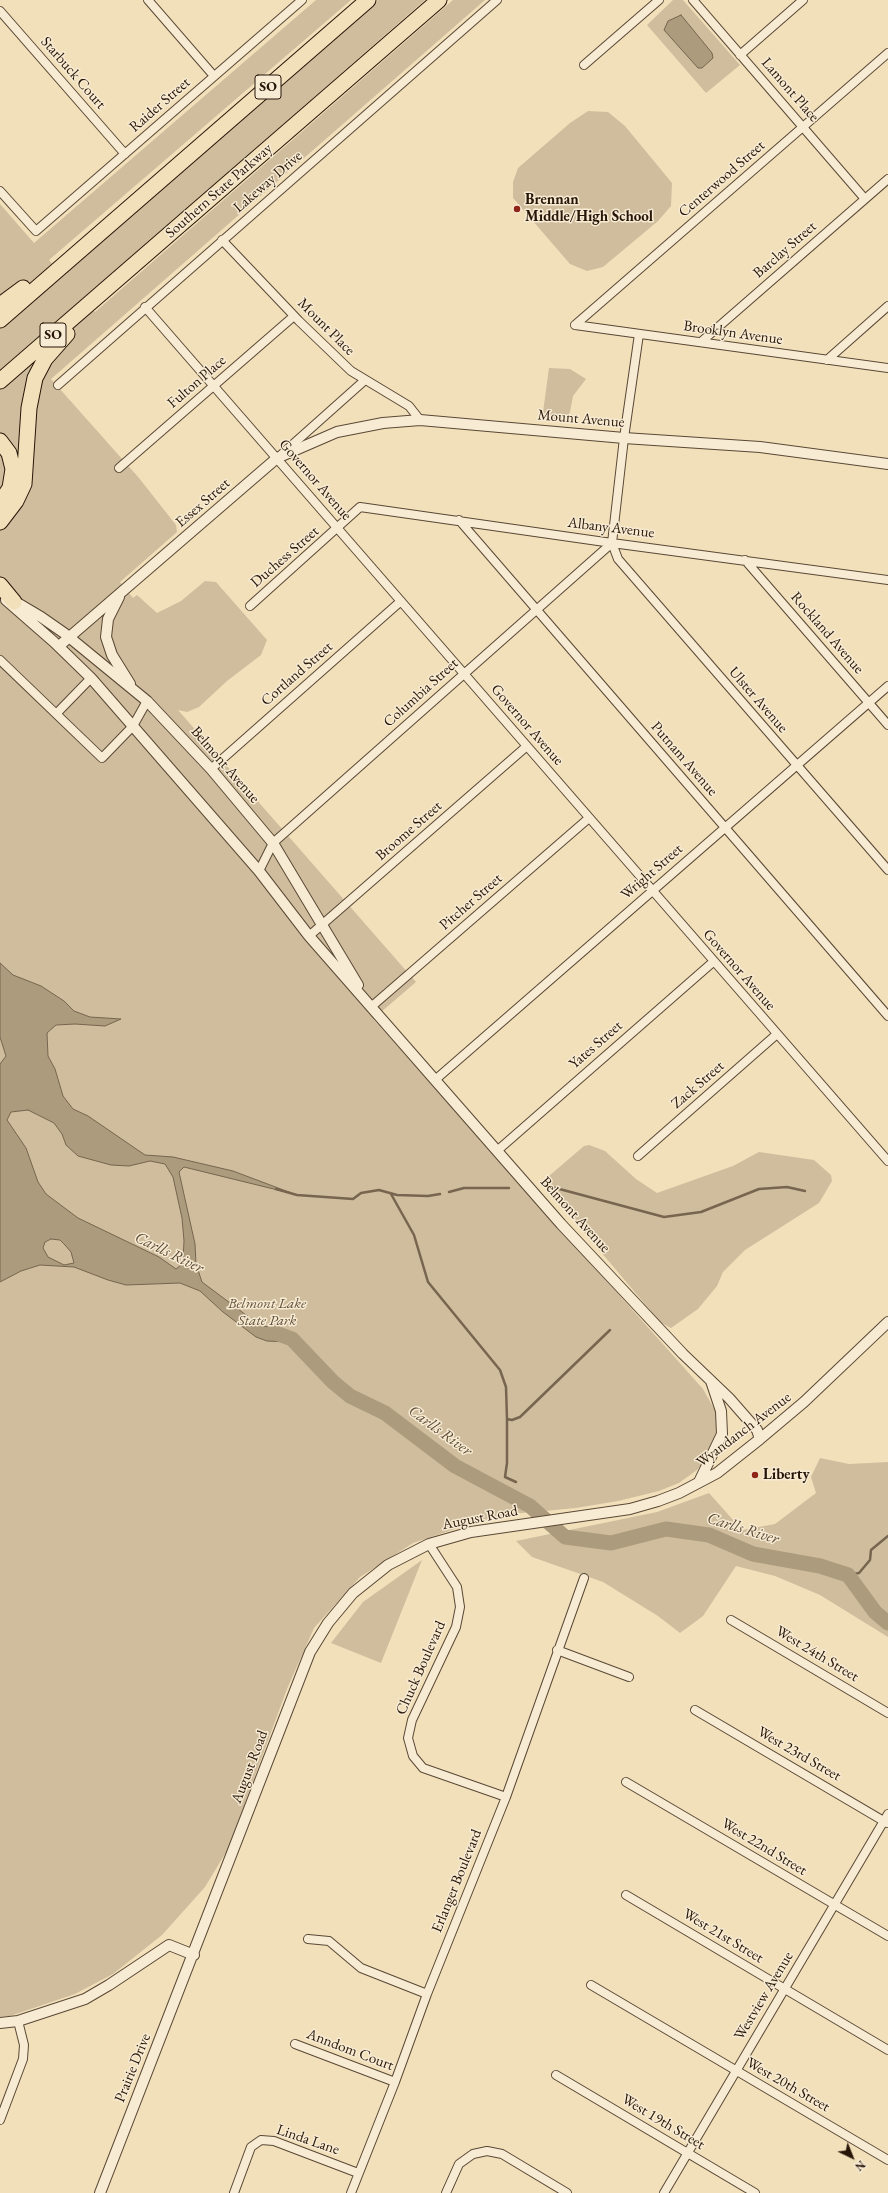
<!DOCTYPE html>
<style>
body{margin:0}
#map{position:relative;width:888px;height:2193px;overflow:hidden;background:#f2e0bb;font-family:"EB Garamond",serif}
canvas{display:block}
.north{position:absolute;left:832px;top:2137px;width:40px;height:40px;-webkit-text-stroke:3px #f7ebd3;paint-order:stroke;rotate:137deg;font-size:11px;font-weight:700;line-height:16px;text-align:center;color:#271508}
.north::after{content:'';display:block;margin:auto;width:14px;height:18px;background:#271508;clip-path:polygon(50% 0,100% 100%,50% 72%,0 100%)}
</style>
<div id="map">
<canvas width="888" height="2193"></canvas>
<div class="north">N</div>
</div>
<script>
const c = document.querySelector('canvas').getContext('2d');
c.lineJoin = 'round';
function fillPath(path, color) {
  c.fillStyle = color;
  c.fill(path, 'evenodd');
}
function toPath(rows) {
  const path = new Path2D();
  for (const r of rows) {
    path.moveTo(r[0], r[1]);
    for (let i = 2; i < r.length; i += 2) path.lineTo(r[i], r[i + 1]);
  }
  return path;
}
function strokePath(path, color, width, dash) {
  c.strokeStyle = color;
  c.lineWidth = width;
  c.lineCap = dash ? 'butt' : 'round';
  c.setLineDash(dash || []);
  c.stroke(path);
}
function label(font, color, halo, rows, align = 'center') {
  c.font = font + ' "EB Garamond",serif';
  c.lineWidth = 3;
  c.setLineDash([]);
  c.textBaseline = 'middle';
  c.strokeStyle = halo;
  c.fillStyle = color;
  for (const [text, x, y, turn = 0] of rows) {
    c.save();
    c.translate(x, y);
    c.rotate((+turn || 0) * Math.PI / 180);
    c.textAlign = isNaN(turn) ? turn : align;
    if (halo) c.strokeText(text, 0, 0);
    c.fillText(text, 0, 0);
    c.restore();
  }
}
fillPath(toPath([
 [316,0,351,0,49,260,63,276,378,0,425,0,83,299,95,312,453,0,485,0,51,379,139,478,176,525,177,532,120,582,133,598,137,595,157,613,181,601,205,581,216,582,267,640,261,655,227,681,199,707,187,712,178,710,416,982,373,1019,703,1389,716,1412,717,1434,708,1457,697,1470,679,1483,659,1491,618,1501,576,1508,512,1514,464,1526,413,1543,360,1577,314,1628,287,1689,228,1849,205,1887,162,1935,113,1974,75,1994,10,2016,0,2017,0,204,34,243],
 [673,0,683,0,740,65,706,93,647,25],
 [588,111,608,112,625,126,672,183,671,206,658,221,603,267,587,271,570,264,513,198,513,182,518,168,570,123],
 [549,368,570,369,586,379,573,396,570,412,565,420,551,419,543,412],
 [589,1145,605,1151,636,1179,657,1193,733,1166,759,1152,814,1160,831,1175,832,1181,819,1203,745,1250,723,1272,717,1286,698,1309,671,1328,660,1322,542,1182,584,1146],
 [820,1458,849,1464,888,1462,888,1637,820,1595,775,1576,736,1566,703,1616,680,1633,658,1616,603,1582,532,1557,516,1541,657,1512,709,1493,742,1530,775,1524,816,1493,811,1477],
 [422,1560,381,1663,331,1643,363,1602]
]), '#cfbd9d');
const water = toPath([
 [681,15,712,53,713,58,702,68,698,68,664,30,668,21,681,15],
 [0,963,13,975,41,986,64,1001,74,1011,90,1017,121,1019,105,1026,75,1024,56,1025,47,1033,48,1056,55,1069,63,1096,73,1109,88,1116,145,1155,173,1157,233,1171,294,1194,184,1167,179,1172,195,1244,196,1264,202,1282,254,1321,264,1326,288,1332,295,1336,289,1342,267,1341,256,1337,223,1312,200,1291,180,1283,126,1285,108,1280,74,1267,40,1265,21,1271,0,1282,0,1064,6,1056,0,1037,0,963],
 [28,1110,54,1123,62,1134,66,1145,78,1156,111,1165,129,1166,150,1161,165,1164,173,1177,182,1218,184,1241,183,1260,181,1265,176,1269,159,1257,78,1218,46,1194,38,1182,26,1148,7,1120,11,1112,28,1110],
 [51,1239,60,1240,65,1245,71,1252,74,1263,64,1265,48,1257,43,1248,45,1242,51,1239]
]);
fillPath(water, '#ad9b7e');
strokePath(water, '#77654f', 1);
strokePath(toPath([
 [552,1187,664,1217,701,1212,759,1189,787,1187,805,1191],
 [276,1189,297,1195,353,1199,361,1193,379,1190,397,1195,428,1196,440,1194],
 [449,1192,464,1188,509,1188],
 [391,1194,414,1235,428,1282,500,1370,506,1387,507,1419,512,1420,520,1417,610,1330],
 [507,1419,507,1463,505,1477,516,1482],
 [848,1575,859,1573,870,1560,871,1550,888,1536]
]), '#77654f', 2.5);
strokePath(toPath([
 [273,1332,292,1339,333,1382,350,1396,385,1413,455,1466,530,1506,565,1537,611,1543,666,1529,709,1535,753,1554,820,1566,848,1575,875,1612,888,1623]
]), '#ad9b7e', 15);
const minor = toPath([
 [148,0,214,76],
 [693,0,865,199],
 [0,11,125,154],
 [740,55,803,0],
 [584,65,659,0],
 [0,191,36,231,302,0],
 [222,240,299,321,351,371,409,406,420,420],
 [145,307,888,1161],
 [575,325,888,53],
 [575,325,888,368],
 [639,334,624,438,612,543,618,559,888,870],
 [701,342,888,179],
 [827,360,888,306],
 [58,385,497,0],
 [282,454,365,380],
 [119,468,294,316],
 [459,520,888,1016],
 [745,560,888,725],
 [250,606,360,507,612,543,888,580],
 [0,660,102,758,133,726,147,701],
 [56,714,91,678],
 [211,769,401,601],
 [259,871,273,843,612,543],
 [309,936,527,746],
 [371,1007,589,818],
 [435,1080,888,686],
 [498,1150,713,962],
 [638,1156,777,1034],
 [429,1544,457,1587,460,1607,456,1627,412,1720,408,1738,413,1756,423,1768,506,1797],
 [731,1620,888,1713],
 [557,1650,629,1677],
 [695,1710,887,1823],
 [626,1782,888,1936],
 [626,1895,888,2050],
 [308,1939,329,1941,361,1968,427,1994],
 [591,1985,888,2160],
 [295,2044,395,2082],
 [556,2075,755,2193],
 [0,2120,23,2059,24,2045,18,2021],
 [234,2193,251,2147,261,2140,274,2141,358,2173],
 [351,2193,395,2082,427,1994,506,1797,584,1578],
 [446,2193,459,2164,473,2154,487,2151,502,2154,567,2193],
 [664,2193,888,1814]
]);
const tertiary = toPath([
 [119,597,108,619,106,637,112,655,130,684],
 [6,600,54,642,91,678,259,871,309,936,561,1224,683,1354,729,1398,757,1430,760,1439],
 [14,601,41,617,64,633,147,701,211,769,273,843,358,985],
 [59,646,277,458,337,432,383,423,420,420,624,438,760,447,888,464],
 [699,1482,722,1434,721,1411,711,1381],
 [0,2023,18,2021,85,1999,109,1985,169,1945,194,1955],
 [100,2193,310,1652,328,1623,353,1593,388,1565,429,1544,471,1532,630,1509,658,1501,679,1493,717,1473,760,1439,804,1402,888,1322]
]);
const motorway = toPath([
 [0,305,23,288],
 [0,320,368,0],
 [0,381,439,0],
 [0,441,9,453,13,469,10,488,0,503],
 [0,522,16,501,24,484,29,408,35,378,45,359,67,334],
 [0,585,14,602]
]);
strokePath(minor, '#5a4835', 10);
strokePath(tertiary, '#5a4835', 12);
strokePath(motorway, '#271508', 17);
strokePath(minor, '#f7ebd3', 8);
strokePath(tertiary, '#f7ebd3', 10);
strokePath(motorway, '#f2e0bb', 15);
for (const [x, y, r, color] of [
 [517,209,4,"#8f2418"],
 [755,1475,4,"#8f2418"]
]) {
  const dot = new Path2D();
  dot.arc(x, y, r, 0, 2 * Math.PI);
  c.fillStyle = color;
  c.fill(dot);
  strokePath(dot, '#f7ebd3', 1.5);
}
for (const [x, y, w] of [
 [268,87,26],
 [53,335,26]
]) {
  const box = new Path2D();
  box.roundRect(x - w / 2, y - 12, w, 24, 3);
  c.fillStyle = '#f7ebd3';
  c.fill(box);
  strokePath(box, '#271508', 1);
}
label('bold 14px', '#271508', null, [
 ["SO",268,87],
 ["SO",53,335]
]);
label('15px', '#271508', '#f7ebd3', [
 ["Starbuck Court",73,73,49],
 ["Lamont Place",790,90,49],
 ["Raider Street",160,105,-41],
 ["Centerwood Street",722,179,-41],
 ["Lakeway Drive",268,182,-41],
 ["Southern State Parkway",219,191,-41],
 ["Barclay Street",785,250,-41],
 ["Mount Place",326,327,45],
 ["Brooklyn Avenue",733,333,8],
 ["Fulton Place",197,382,-41],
 ["Mount Avenue",581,419,5],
 ["Governor Avenue",315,480,49],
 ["Essex Street",203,503,-41],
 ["Albany Avenue",611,528,7],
 ["Duchess Street",285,557,-41],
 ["Rockland Avenue",827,633,49],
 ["Cortland Street",297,674,-41],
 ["Columbia Street",421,693,-42],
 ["Ulster Avenue",758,700,49],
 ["Governor Avenue",527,725,49],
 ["Putnam Avenue",684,759,49],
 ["Belmont Avenue",225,765,49],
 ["Broome Street",409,831,-41],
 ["Wright Street",652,872,-41],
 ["Pitcher Street",471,902,-41],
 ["Governor Avenue",739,970,49],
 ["Yates Street",596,1045,-41],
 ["Zack Street",698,1085,-41],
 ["Belmont Avenue",575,1215,48],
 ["Wyandanch Avenue",744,1430,-37],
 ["August Road",480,1518,-11],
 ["West 24th Street",817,1654,31],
 ["Chuck Boulevard",421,1668,-66],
 ["West 23rd Street",799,1754,30],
 ["August Road",250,1767,-69],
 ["West 22nd Street",764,1847,31],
 ["Erlanger Boulevard",457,1881,-68],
 ["West 21st Street",723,1936,31],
 ["Westview Avenue",764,1996,-59],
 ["Anndom Court",350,2050,21],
 ["Prairie Drive",133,2068,-68],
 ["West 20th Street",788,2085,30],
 ["West 19th Street",663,2122,31],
 ["Linda Lane",308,2140,19]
]);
label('bold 15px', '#271508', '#f7ebd3', [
 ["Brennan",525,200],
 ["Middle/High School",525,217],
 ["Liberty",763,1475]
], 'left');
label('italic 15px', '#62503c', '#f7ebd3', [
 ["Belmont Lake",267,1304],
 ["State Park",267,1321]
]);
label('italic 16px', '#5d4b37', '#f7ebd3', [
 ["Carlls River",169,1253,26],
 ["Carlls River",440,1431,36],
 ["Carlls River",743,1529,17]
]);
</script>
